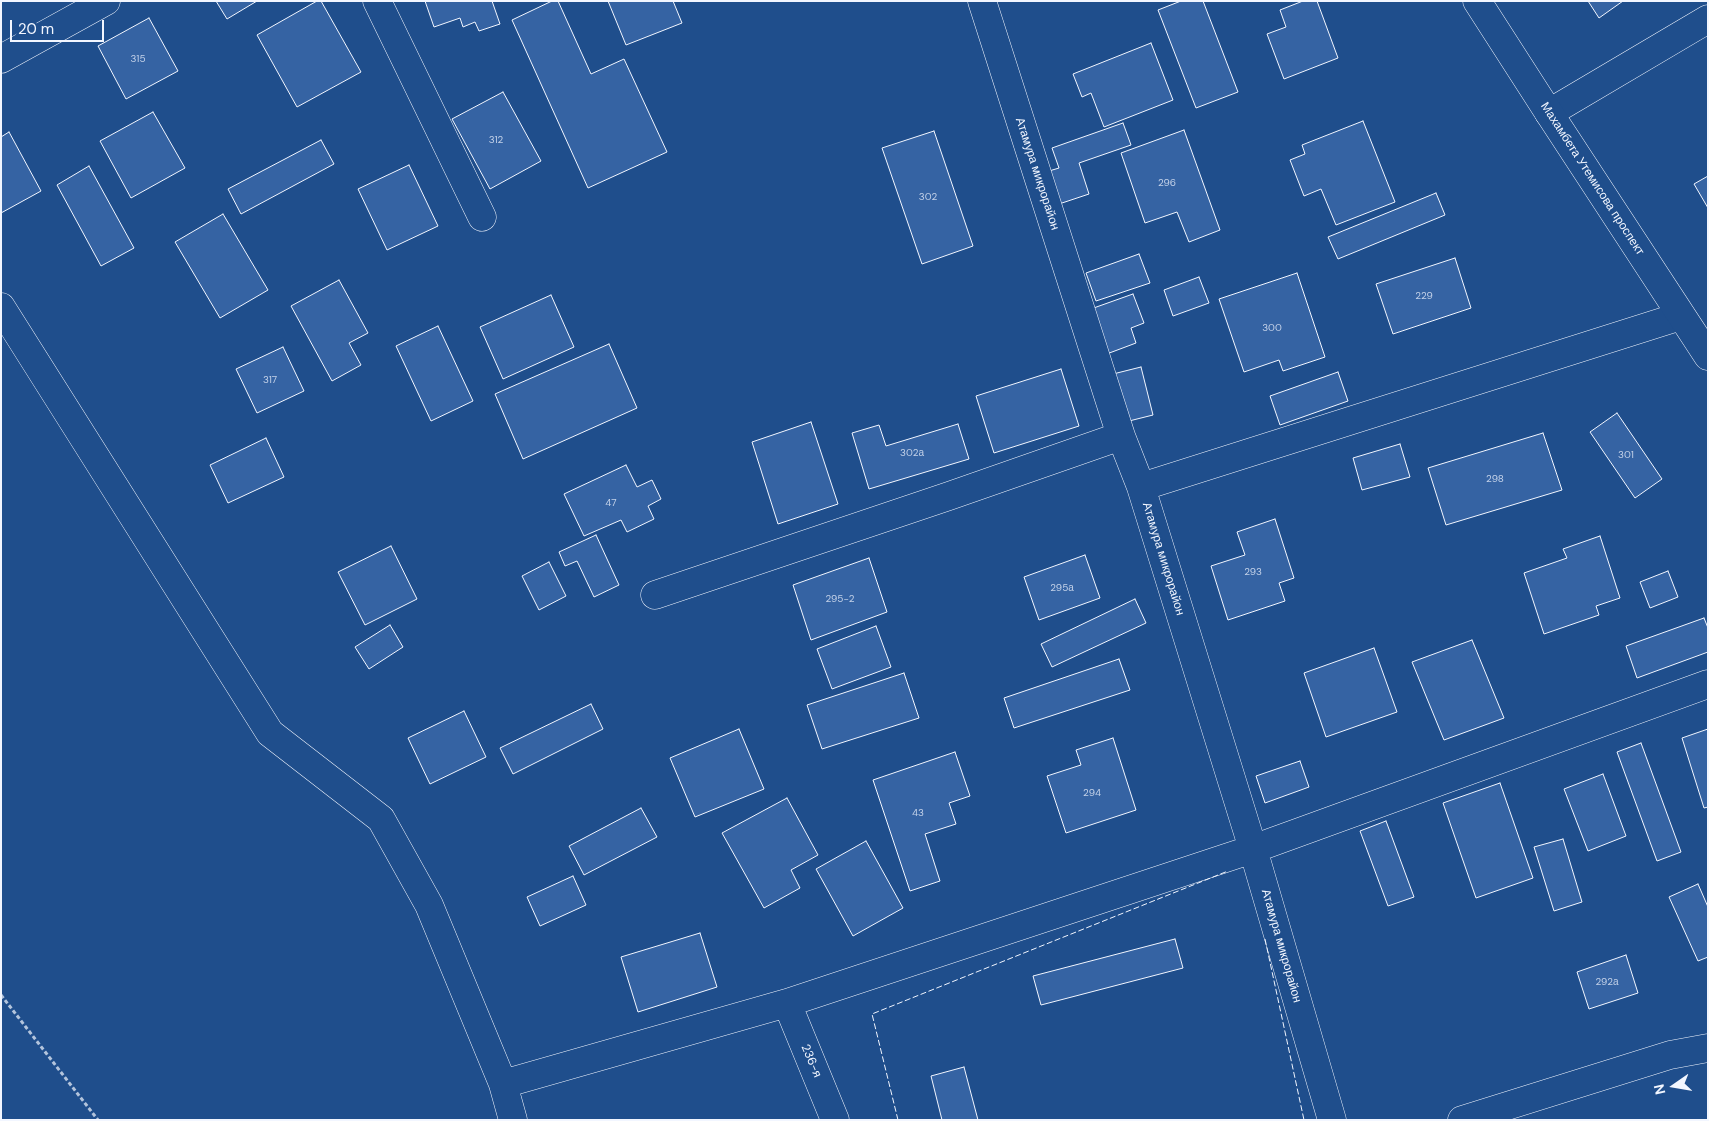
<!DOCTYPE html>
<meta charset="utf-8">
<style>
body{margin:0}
#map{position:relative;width:1709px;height:1121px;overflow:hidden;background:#1f4e8c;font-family:"DM Sans",sans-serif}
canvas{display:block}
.frame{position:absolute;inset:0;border:2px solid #f2f6ff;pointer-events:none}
.north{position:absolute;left:1649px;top:1061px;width:50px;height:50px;-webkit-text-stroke:4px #1f4e8c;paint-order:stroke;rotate:257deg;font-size:14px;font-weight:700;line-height:20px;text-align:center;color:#f2f6ff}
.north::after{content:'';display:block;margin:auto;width:18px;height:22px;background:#f2f6ff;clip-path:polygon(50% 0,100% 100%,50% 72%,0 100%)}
.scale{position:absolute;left:10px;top:20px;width:94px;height:22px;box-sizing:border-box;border:2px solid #f2f6ff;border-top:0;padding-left:6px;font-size:15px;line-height:18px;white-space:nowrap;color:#f2f6ff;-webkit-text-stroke:4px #1f4e8c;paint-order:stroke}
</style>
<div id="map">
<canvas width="1709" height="1121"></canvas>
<div class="frame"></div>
<div class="north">N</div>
<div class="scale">20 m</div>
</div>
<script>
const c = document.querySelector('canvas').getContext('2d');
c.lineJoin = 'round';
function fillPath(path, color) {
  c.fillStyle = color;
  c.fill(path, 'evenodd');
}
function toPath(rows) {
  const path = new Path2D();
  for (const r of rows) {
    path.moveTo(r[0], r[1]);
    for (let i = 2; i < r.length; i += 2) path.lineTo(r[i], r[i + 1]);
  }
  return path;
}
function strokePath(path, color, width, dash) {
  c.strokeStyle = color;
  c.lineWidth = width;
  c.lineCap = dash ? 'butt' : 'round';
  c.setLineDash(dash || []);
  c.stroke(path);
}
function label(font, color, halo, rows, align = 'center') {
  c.font = font + ' "DM Sans",sans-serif';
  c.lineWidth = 4;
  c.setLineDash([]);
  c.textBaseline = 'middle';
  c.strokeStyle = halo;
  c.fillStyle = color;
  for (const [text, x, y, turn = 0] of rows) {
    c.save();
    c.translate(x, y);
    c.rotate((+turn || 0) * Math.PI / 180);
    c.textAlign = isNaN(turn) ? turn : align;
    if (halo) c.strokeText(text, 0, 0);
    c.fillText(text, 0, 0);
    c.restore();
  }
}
const building = toPath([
 [216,1,257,1,227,19,216,1],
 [317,1,321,1,361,72,297,107,257,35,317,1],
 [425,1,492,1,500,24,479,31,475,22,463,27,460,18,434,27,425,1],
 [552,1,558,1,591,74,624,59,667,152,588,188,512,20,552,1],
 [608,1,673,1,682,23,626,45,608,1],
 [1181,1,1203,1,1238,92,1196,108,1158,10,1181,1],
 [1303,1,1317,1,1338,58,1284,79,1267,34,1286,27,1280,10,1303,1],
 [1588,1,1623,1,1599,18,1588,1],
 [149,18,178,71,126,99,98,46,149,18],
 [1151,43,1173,100,1104,127,1091,93,1082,97,1073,74,1151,43],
 [503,92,541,161,490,189,452,119,503,92],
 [153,112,185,168,131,198,100,141,153,112],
 [1363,121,1395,202,1336,225,1321,189,1304,196,1290,160,1305,154,1302,145,1363,121],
 [1123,123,1131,145,1079,163,1089,194,1059,204,1049,171,1059,168,1052,148,1123,123],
 [1184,130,1220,230,1189,242,1177,212,1145,223,1121,153,1184,130],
 [934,131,973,246,922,264,882,148,934,131],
 [9,132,41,191,1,213,1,137,9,132],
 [321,140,334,164,241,214,228,189,321,140],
 [409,165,438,226,387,250,358,189,409,165],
 [89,166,134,248,101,266,57,185,89,166],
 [1708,176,1708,208,1694,184,1708,176],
 [1436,193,1445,215,1338,259,1328,237,1436,193],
 [223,214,268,290,220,318,175,242,223,214],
 [1139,254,1150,283,1096,301,1086,273,1139,254],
 [1455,258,1471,308,1393,334,1376,284,1455,258],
 [1297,273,1325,357,1283,371,1279,360,1244,372,1219,299,1297,273],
 [1199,277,1209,303,1173,316,1164,290,1199,277],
 [339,280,368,333,349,343,361,365,332,381,291,306,339,280],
 [1133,294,1144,323,1131,328,1136,343,1104,355,1088,310,1133,294],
 [551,295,574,347,503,379,480,327,551,295],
 [438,326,473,401,431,421,396,346,438,326],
 [609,344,637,408,523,459,495,394,609,344],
 [283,347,304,391,257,413,236,369,283,347],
 [1141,367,1153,415,1121,423,1109,375,1141,367],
 [1061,369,1079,426,994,453,976,396,1061,369],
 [1338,372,1348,401,1280,425,1270,396,1338,372],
 [1617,413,1662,479,1635,498,1590,432,1617,413],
 [811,422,838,504,778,524,752,442,811,422],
 [958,424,969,459,869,489,852,433,879,425,886,446,958,424],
 [1543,433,1562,490,1446,525,1428,468,1543,433],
 [266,438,284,477,228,503,210,465,266,438],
 [1400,444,1410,477,1362,490,1353,458,1400,444],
 [626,465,637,487,652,480,661,499,648,506,654,519,627,532,621,520,584,536,564,494,626,465],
 [1275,519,1294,578,1279,583,1285,601,1228,620,1211,566,1245,555,1237,532,1275,519],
 [596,535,619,585,594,597,577,561,565,566,559,552,596,535],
 [1600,536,1620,598,1596,606,1599,615,1544,634,1524,573,1567,558,1563,549,1600,536],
 [391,546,417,599,365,625,338,572,391,546],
 [1085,555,1100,598,1039,620,1024,577,1085,555],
 [869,558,887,612,811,640,793,585,869,558],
 [549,562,566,596,539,610,522,576,549,562],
 [1668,571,1678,597,1650,608,1640,582,1668,571],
 [1135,599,1146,623,1052,667,1041,644,1135,599],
 [1704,618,1708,628,1708,652,1637,678,1626,646,1704,618],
 [390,625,403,647,369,669,355,647,390,625],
 [876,626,891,667,832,689,817,649,876,626],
 [1472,640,1504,718,1444,740,1412,662,1472,640],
 [1374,648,1397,712,1326,737,1304,673,1374,648],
 [1119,659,1130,690,1014,728,1004,698,1119,659],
 [904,673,919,718,822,749,807,705,904,673],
 [591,704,603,729,513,774,500,748,591,704],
 [464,711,486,757,430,784,408,738,464,711],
 [739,729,764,789,695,817,670,758,739,729],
 [1708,729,1708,807,1704,808,1682,738,1708,729],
 [1113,738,1136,810,1066,833,1047,776,1081,765,1076,750,1113,738],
 [1641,743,1681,852,1657,861,1617,752,1641,743],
 [955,752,970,796,949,803,956,824,925,834,940,881,910,891,873,780,955,752],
 [1300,761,1309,787,1265,803,1256,776,1300,761],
 [1603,774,1626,836,1588,851,1564,789,1603,774],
 [1500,783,1533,878,1476,898,1443,803,1500,783],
 [787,798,818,855,791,870,800,888,764,908,722,833,787,798],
 [641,808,657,837,584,875,569,846,641,808],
 [1386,821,1414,897,1388,906,1360,831,1386,821],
 [1563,839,1582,902,1554,911,1534,847,1563,839],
 [866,841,903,908,853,936,816,869,866,841],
 [573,876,586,905,540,926,527,897,573,876],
 [1698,884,1708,907,1708,957,1698,961,1669,897,1698,884],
 [700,933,717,987,638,1012,621,957,700,933],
 [1175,939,1183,968,1041,1005,1033,976,1175,939],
 [1626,955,1638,993,1589,1009,1577,972,1626,955],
 [964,1067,978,1120,942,1120,931,1076,964,1067]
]);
fillPath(building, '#3563a3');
strokePath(building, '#f2f6ff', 1);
const street = toPath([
 [377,1,482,217],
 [982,1,1121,436,1141,487,1253,849,1332,1120],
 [1,59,106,1],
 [1549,113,1708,19],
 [1,307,270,733,381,819,429,905,503,1084,513,1120],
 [1141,487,1681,316],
 [655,595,949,496,1121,436],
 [787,1003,835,1120],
 [503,1084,787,1003,1253,849,1708,684],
 [1462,1120,1670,1055,1708,1048]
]);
const secondary = toPath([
 [1477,1,1549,113,1708,356]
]);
strokePath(street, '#f2f6ff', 29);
strokePath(secondary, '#f2f6ff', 29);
strokePath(toPath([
 [1,995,98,1120]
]), '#b3c4dc', 3, [4, 2.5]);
strokePath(street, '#1f4e8c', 28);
strokePath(secondary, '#1f4e8c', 28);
strokePath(toPath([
 [1265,939,1304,1120],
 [898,1120,872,1014,1228,871]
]), '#f2f6ff', 1, [6, 2.5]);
label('10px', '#c3d1e8', null, [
 ["315",138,59],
 ["312",496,140],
 ["296",1167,183],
 ["302",928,197],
 ["229",1424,296],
 ["300",1272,328],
 ["317",270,380],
 ["302а",912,453],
 ["301",1626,455],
 ["298",1495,479],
 ["47",611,503],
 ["293",1253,572],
 ["295а",1062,588],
 ["295-2",840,599],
 ["294",1092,793],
 ["43",918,813],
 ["292а",1607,982]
]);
label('12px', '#f2f6ff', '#1f4e8c', [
 ["Атамура микрорайон",1037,174,72],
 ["Махамбета Утемисова проспект",1592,179,57],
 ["Атамура микрорайон",1163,559,73],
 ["Атамура микрорайон",1281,946,74],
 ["236-я",811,1061,67]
]);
</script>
